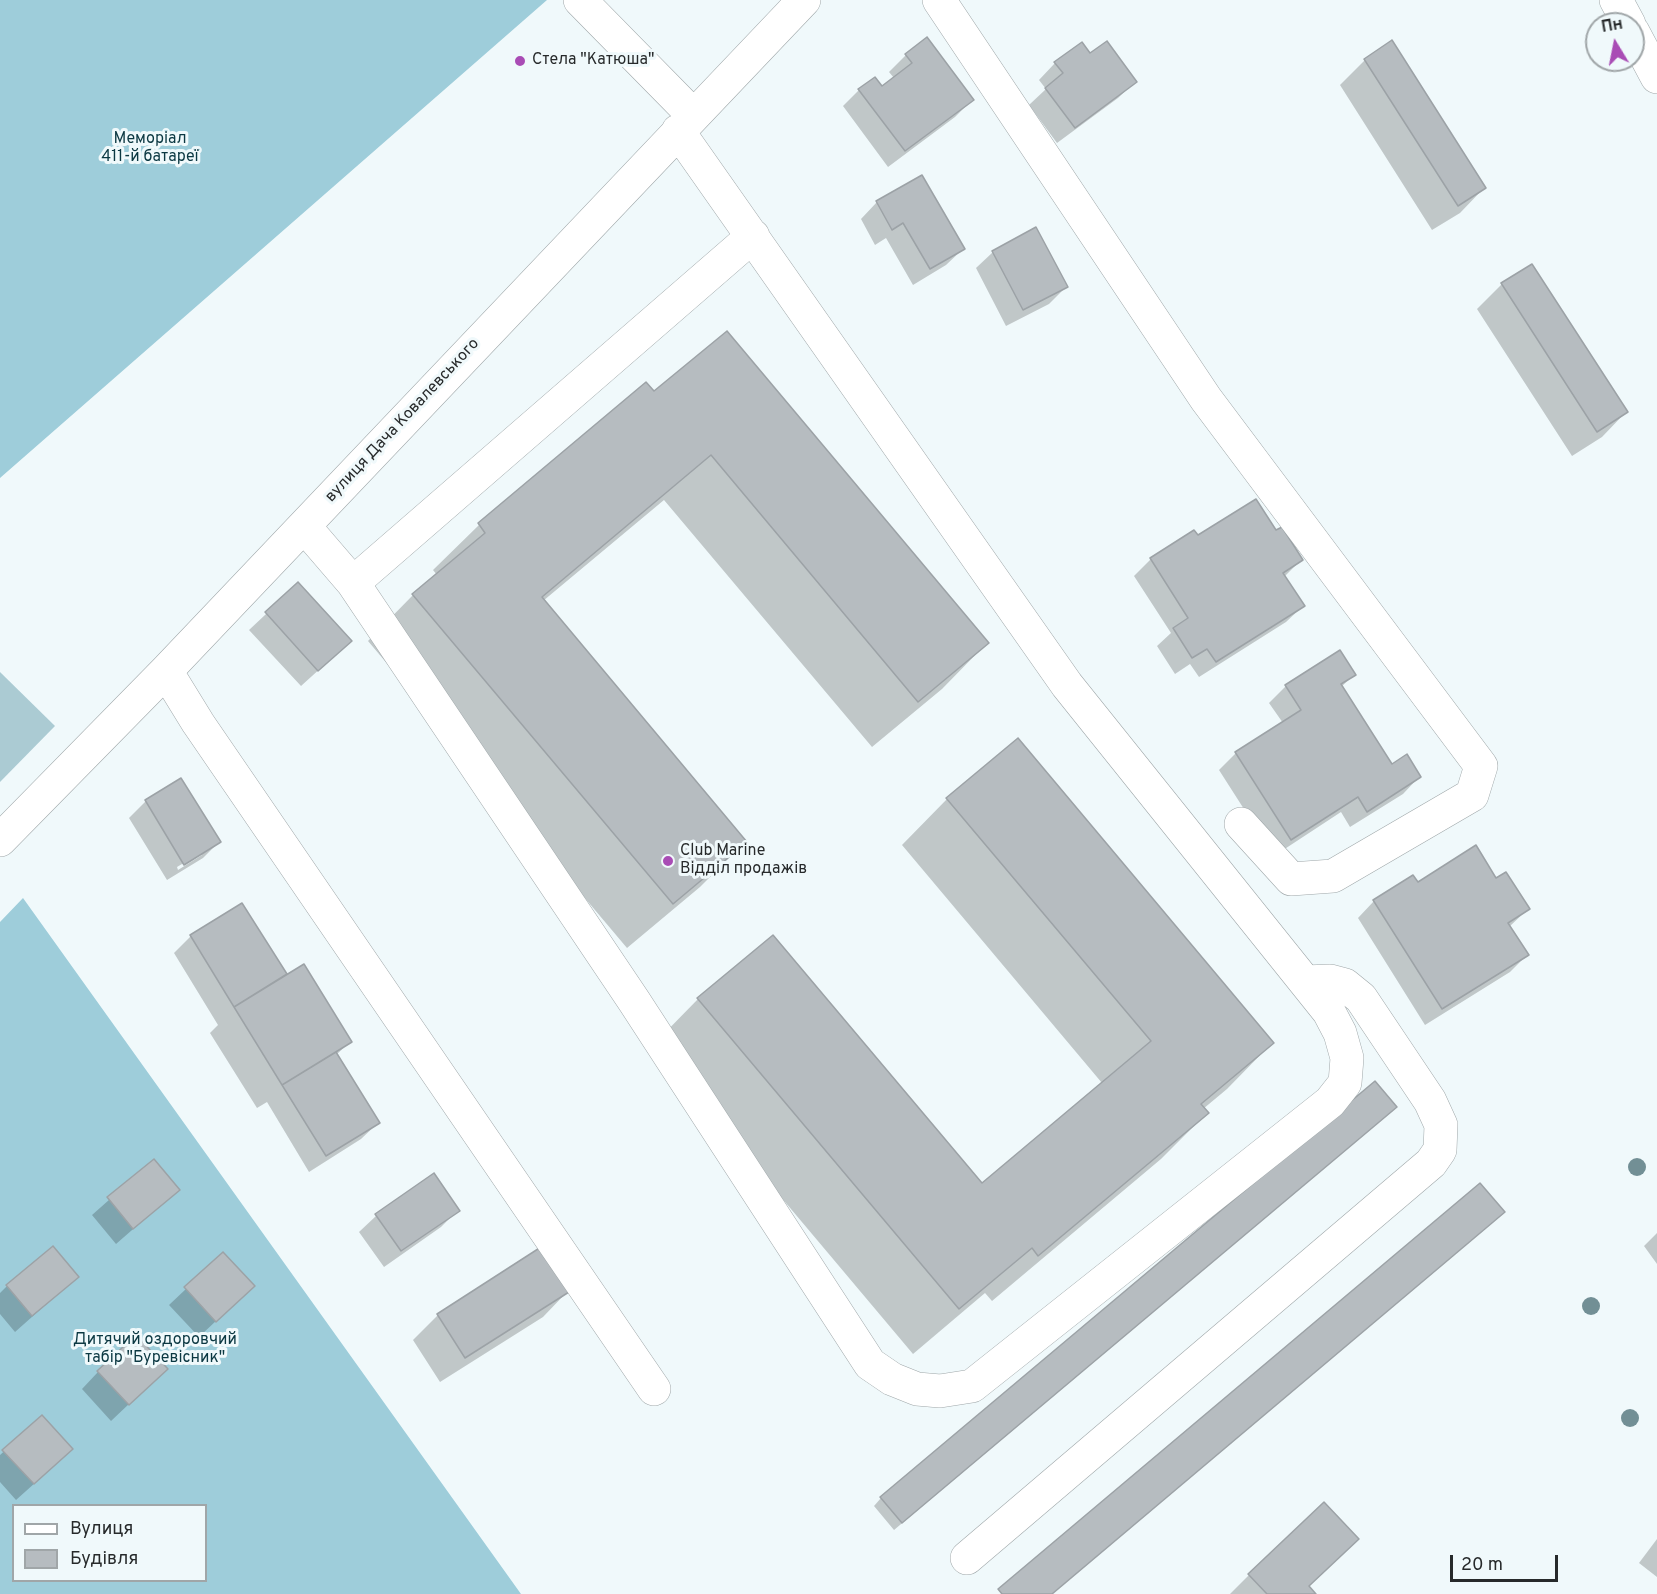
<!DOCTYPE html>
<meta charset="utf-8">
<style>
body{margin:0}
#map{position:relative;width:1657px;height:1594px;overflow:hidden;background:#f0f9fb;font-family:Overpass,sans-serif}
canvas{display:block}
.legend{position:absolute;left:12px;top:1504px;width:195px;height:78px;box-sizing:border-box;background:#f0f9fb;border:2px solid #a0a6a8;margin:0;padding:8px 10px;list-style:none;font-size:18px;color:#272a2b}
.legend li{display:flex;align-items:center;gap:12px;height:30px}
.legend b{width:30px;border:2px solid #a0a6a8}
.north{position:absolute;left:1585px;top:12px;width:60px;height:60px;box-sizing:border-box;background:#f0f9fb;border:2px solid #a0a6a8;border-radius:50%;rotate:350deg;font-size:16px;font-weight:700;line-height:24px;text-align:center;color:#272a2b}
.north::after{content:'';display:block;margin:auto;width:21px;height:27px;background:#a94cb5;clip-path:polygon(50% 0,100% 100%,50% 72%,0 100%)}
.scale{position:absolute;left:1450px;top:1555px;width:108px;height:27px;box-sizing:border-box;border:3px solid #272a2b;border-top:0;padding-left:8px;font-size:18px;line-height:21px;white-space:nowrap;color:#272a2b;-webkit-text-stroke:4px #f0f9fb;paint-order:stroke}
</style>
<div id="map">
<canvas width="1657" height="1594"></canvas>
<ul class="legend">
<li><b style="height:8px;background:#fff"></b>Вулиця</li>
<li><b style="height:16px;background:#b6bcc0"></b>Будівля</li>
</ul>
<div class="north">Пн</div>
<div class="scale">20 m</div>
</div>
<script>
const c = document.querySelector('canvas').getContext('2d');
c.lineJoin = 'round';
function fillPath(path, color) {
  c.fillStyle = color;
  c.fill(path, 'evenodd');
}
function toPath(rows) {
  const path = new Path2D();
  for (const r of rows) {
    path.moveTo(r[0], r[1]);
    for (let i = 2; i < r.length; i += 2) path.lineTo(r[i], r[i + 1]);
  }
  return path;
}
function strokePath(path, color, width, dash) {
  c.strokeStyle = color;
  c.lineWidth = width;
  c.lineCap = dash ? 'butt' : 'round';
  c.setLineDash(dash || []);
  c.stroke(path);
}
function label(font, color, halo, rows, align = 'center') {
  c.font = font + ' Overpass,sans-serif';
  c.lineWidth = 6;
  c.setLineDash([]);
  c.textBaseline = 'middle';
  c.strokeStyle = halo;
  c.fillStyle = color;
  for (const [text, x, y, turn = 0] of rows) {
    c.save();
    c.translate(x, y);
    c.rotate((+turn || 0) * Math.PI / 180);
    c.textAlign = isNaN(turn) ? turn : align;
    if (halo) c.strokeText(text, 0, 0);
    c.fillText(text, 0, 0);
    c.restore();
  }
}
fillPath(toPath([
 [0,672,55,726,0,782]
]), '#abcbd3');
fillPath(toPath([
 [0,0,547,0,0,478],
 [23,898,521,1594,0,1594,0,922],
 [14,1506,206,1506,206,1580,14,1580]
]), '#9ecdda');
fillPath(toPath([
 [927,40,972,100,955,117,888,167,843,106,859,90,881,88,894,78,889,72,906,55],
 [1090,55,1135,82,1118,98,1057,143,1029,105,1046,89,1039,80,1055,63],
 [1365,60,1484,188,1460,213,1432,230,1340,85],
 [877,202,963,249,946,265,913,285,886,238,875,245,861,219],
 [993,252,1066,287,1049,304,1006,326,976,268],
 [1502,284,1626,412,1602,437,1572,456,1477,309],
 [646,384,654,394,987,643,942,689,872,747,664,500,543,601,745,842,700,887,627,948,368,641,413,595,437,575,433,570,479,525],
 [1197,537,1301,560,1284,577,1303,606,1286,622,1199,677,1190,664,1175,674,1157,646,1171,633,1134,576,1151,559],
 [298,584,333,657,301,686,249,630],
 [1354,675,1341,687,1392,766,1419,777,1403,794,1350,827,1341,812,1274,856,1219,770,1236,753,1283,723,1269,703,1286,686],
 [181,780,219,842,203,858,167,880,129,818,146,801],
 [202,852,202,855,178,870,177,867],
 [947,799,1272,1043,1227,1089,1203,1109,1207,1113,1161,1159,992,1301,985,1293,913,1354,653,1045,698,999,981,1185,1102,1083,902,845],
 [1496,880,1528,909,1509,927,1527,955,1510,972,1425,1025,1358,918,1374,901,1417,884],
 [241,905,285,974,280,979,350,1042,336,1055,378,1123,361,1139,309,1172,267,1102,257,1108,210,1033,218,1025,174,953,191,936],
 [1387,1115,894,1530,874,1506,881,1498],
 [153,1161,178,1190,116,1244,92,1215],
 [434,1176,458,1210,441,1227,384,1267,359,1232,376,1216],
 [1657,1233,1657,1264,1644,1246],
 [223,1254,236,1302,199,1337,169,1305],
 [77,1277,15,1332,0,1314,0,1293,7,1286],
 [567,1292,543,1317,440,1382,413,1340,438,1315],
 [98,1372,149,1385,111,1421,82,1389],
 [42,1417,55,1465,16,1500,0,1482,0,1455],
 [1357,1539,1308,1587,1314,1594,1230,1594,1249,1575],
 [1657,1539,1657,1577,1639,1563]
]), '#0003');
const building = toPath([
 [927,37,974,100,905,151,858,89,875,77,882,86,912,63,905,54,927,37],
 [1392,40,1486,188,1458,206,1364,59,1392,40],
 [1107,41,1137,82,1075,128,1045,88,1063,73,1054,62,1082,42,1090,53,1107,41],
 [922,175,965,249,930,269,903,223,892,230,876,201,922,175],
 [1036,227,1068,287,1023,310,992,251,1036,227],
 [1532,264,1628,412,1597,432,1501,283,1532,264],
 [727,331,989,643,918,702,711,455,542,597,747,842,673,904,412,594,485,533,478,523,646,382,654,391,727,331],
 [1256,499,1276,530,1282,527,1303,560,1283,573,1305,606,1216,662,1207,649,1192,658,1173,628,1188,618,1150,558,1194,530,1198,535,1256,499],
 [298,582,352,641,318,671,265,612,298,582],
 [1340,650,1356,675,1341,684,1392,764,1407,754,1421,777,1367,812,1358,797,1291,840,1235,752,1301,710,1285,685,1340,650],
 [1018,738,1274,1043,1201,1104,1209,1113,1038,1256,1032,1248,959,1309,697,998,773,935,982,1183,1151,1041,946,798,1018,738],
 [181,778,221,842,184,865,145,800,181,778],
 [1476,845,1496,878,1506,872,1530,909,1508,923,1529,955,1442,1009,1373,900,1413,875,1418,882,1476,845],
 [242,903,287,974,234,1007,190,935,242,903],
 [304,964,352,1042,282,1085,234,1007,304,964],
 [336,1052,380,1123,326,1156,282,1085,336,1052],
 [1375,1081,1397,1107,902,1523,880,1497,1375,1081],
 [154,1159,180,1190,133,1229,107,1197,154,1159],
 [434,1173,460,1211,401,1251,375,1214,434,1173],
 [1480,1183,1505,1212,1052,1594,1002,1594,998,1589,1480,1183],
 [53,1246,79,1277,32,1316,6,1285,53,1246],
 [541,1247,569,1292,465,1358,437,1314,541,1247],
 [223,1252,255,1286,216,1322,184,1287,223,1252],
 [136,1335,168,1369,129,1405,97,1371,136,1335],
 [42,1415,73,1449,34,1484,2,1450,42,1415],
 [1324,1502,1359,1539,1309,1586,1316,1594,1267,1594,1248,1574,1324,1502]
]);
fillPath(building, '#b6bcc0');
strokePath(building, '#9ca2a6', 1.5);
const minor = toPath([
 [580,0,693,115],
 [939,0,1206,399,1481,766,1472,795,1333,876,1291,879,1241,824],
 [1616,0,1629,24],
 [1633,32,1657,77],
 [304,526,353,583,634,1001,870,1364,892,1379,917,1389,940,1391,972,1386,1330,1102,1345,1083,1347,1058,1340,1033,1329,1012,1067,685,678,131],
 [353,583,753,236],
 [166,671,198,723,654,1389],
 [0,840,166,671,804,0],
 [967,1558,1431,1163,1440,1150,1441,1125,1430,1101,1361,998,1345,985,1330,981,1305,982]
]);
strokePath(minor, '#9fa7a9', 34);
strokePath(minor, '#fff', 33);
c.fillStyle = '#728f95';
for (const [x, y] of [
 [1637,1167],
 [1591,1306],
 [1630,1418]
]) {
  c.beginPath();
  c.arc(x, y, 9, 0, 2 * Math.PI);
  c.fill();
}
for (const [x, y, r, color] of [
 [520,61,6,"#a94cb5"],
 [668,861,6,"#a94cb5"]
]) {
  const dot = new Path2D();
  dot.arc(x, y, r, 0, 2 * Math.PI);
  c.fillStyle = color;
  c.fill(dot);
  strokePath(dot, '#f0f9fb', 2);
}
label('16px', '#272a2b', '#f0f9fb', [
 ["Стела \"Катюша\"",532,61],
 ["Club Marine",680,852],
 ["Відділ продажів",680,870]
], 'left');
label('16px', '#0b3842', '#f0f9fb', [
 ["Меморіал",150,140],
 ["411-й батареї",150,158],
 ["Дитячий оздоровчий",155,1341],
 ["табір \"Буревісник\"",155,1359]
]);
label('16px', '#272a2b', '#f0f9fb', [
 ["вулиця Дача Ковалевського",403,421,-47]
]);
</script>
